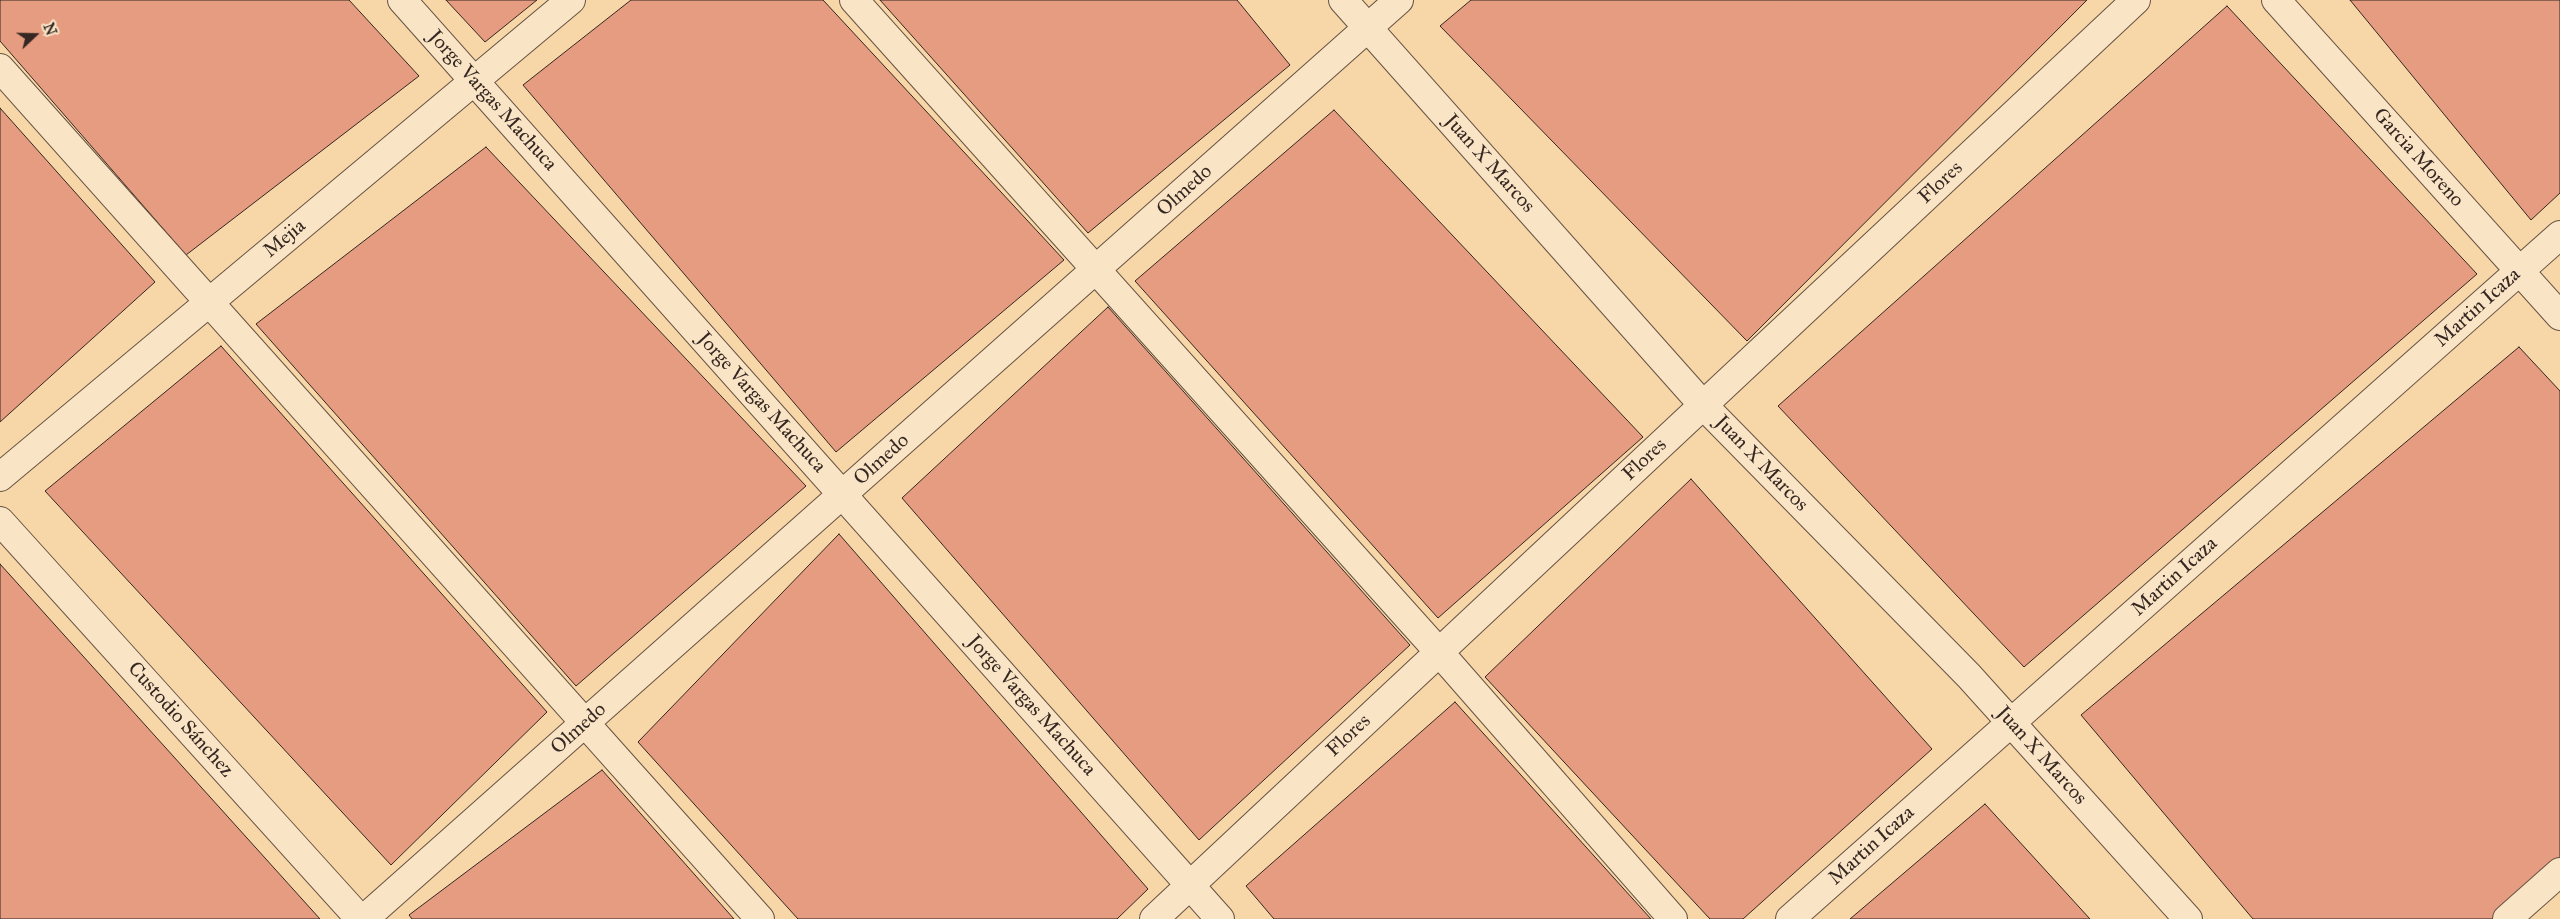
<!DOCTYPE html>
<meta charset="utf-8">
<style>
body{margin:0}
#map{position:relative;width:2560px;height:919px;overflow:hidden;background:#f7d6a8;font-family:"IM FELL Great Primer",serif}
canvas{display:block}
.north{position:absolute;left:10px;top:10px;width:50px;height:50px;-webkit-text-stroke:4px #fae4c6;paint-order:stroke;rotate:69deg;font-size:14px;font-weight:700;line-height:20px;text-align:center;color:#352721}
.north::after{content:'';display:block;margin:auto;width:18px;height:22px;background:#352721;clip-path:polygon(50% 0,100% 100%,50% 72%,0 100%)}
</style>
<div id="map">
<canvas width="2560" height="919"></canvas>
<div class="north">N</div>
</div>
<script>
const c = document.querySelector('canvas').getContext('2d');
c.lineJoin = 'round';
function fillPath(path, color) {
  c.fillStyle = color;
  c.fill(path, 'evenodd');
}
function toPath(rows) {
  const path = new Path2D();
  for (const r of rows) {
    path.moveTo(r[0], r[1]);
    for (let i = 2; i < r.length; i += 2) path.lineTo(r[i], r[i + 1]);
  }
  return path;
}
function strokePath(path, color, width, dash) {
  c.strokeStyle = color;
  c.lineWidth = width;
  c.lineCap = dash ? 'butt' : 'round';
  c.setLineDash(dash || []);
  c.stroke(path);
}
function label(font, color, halo, rows, align = 'center') {
  c.font = font + ' "IM FELL Great Primer",serif';
  c.lineWidth = 4;
  c.setLineDash([]);
  c.textBaseline = 'middle';
  c.strokeStyle = halo;
  c.fillStyle = color;
  for (const [text, x, y, turn = 0] of rows) {
    c.save();
    c.translate(x, y);
    c.rotate((+turn || 0) * Math.PI / 180);
    c.textAlign = isNaN(turn) ? turn : align;
    if (halo) c.strokeText(text, 0, 0);
    c.fillText(text, 0, 0);
    c.restore();
  }
}
const building = toPath([
 [0,0,349,0,419,76,186,255,0,41,0,0],
 [446,0,537,0,485,42,446,0],
 [631,0,823,0,1064,260,836,452,523,85,631,0],
 [880,0,1237,0,1290,65,1088,233,880,0],
 [1471,0,2087,0,1747,341,1440,26,1471,0],
 [2350,0,2560,0,2560,193,2531,220,2350,0],
 [2227,6,2477,274,2024,667,1778,406,2227,6],
 [0,108,155,282,0,422,0,108],
 [1334,110,1643,437,1438,618,1135,281,1334,110],
 [486,147,806,486,576,686,256,324,486,147],
 [1108,307,1410,645,1199,840,902,498,1108,307],
 [221,346,547,712,391,865,45,491,221,346],
 [2519,347,2560,391,2560,860,2497,919,2253,919,2081,715,2519,347],
 [1691,479,1932,749,1743,919,1710,919,1485,677,1691,479],
 [839,534,1148,889,1117,919,798,919,638,742,839,534],
 [0,564,320,919,0,919,0,564],
 [1455,702,1651,919,1274,919,1246,886,1455,702],
 [602,770,734,919,412,919,409,915,602,770],
 [1985,804,2090,919,1850,919,1985,804]
]);
fillPath(building, '#e59c81');
strokePath(building, '#352721', 1);
const minor = toPath([
 [402,0,1220,919],
 [854,0,1439,652,1673,919],
 [1343,0,1703,405,1969,676,2188,919],
 [2276,0,2560,316],
 [0,68,760,919],
 [0,477,571,0],
 [0,521,360,919],
 [364,919,1399,0],
 [1154,919,2136,0],
 [1790,919,2560,235],
 [2507,919,2560,872]
]);
strokePath(minor, '#665343', 30);
strokePath(minor, '#fae4c6', 28);
label('20px', '#352721', '#fae4c6', [
 ["Jorge Vargas Machuca",492,101,48],
 ["Garcia Moreno",2418,158,48],
 ["Juan X Marcos",1489,164,48],
 ["Flores",1941,183,-43],
 ["Olmedo",1185,191,-42],
 ["Mejia",285,239,-40],
 ["Martin Icaza",2478,308,-42],
 ["Jorge Vargas Machuca",761,403,48],
 ["Olmedo",882,460,-42],
 ["Flores",1645,460,-43],
 ["Juan X Marcos",1761,464,46],
 ["Martin Icaza",2175,577,-42],
 ["Jorge Vargas Machuca",1031,706,48],
 ["Custodio Sánchez",180,720,48],
 ["Olmedo",579,729,-42],
 ["Flores",1349,736,-43],
 ["Juan X Marcos",2041,756,48],
 ["Martin Icaza",1872,846,-42]
]);
</script>
